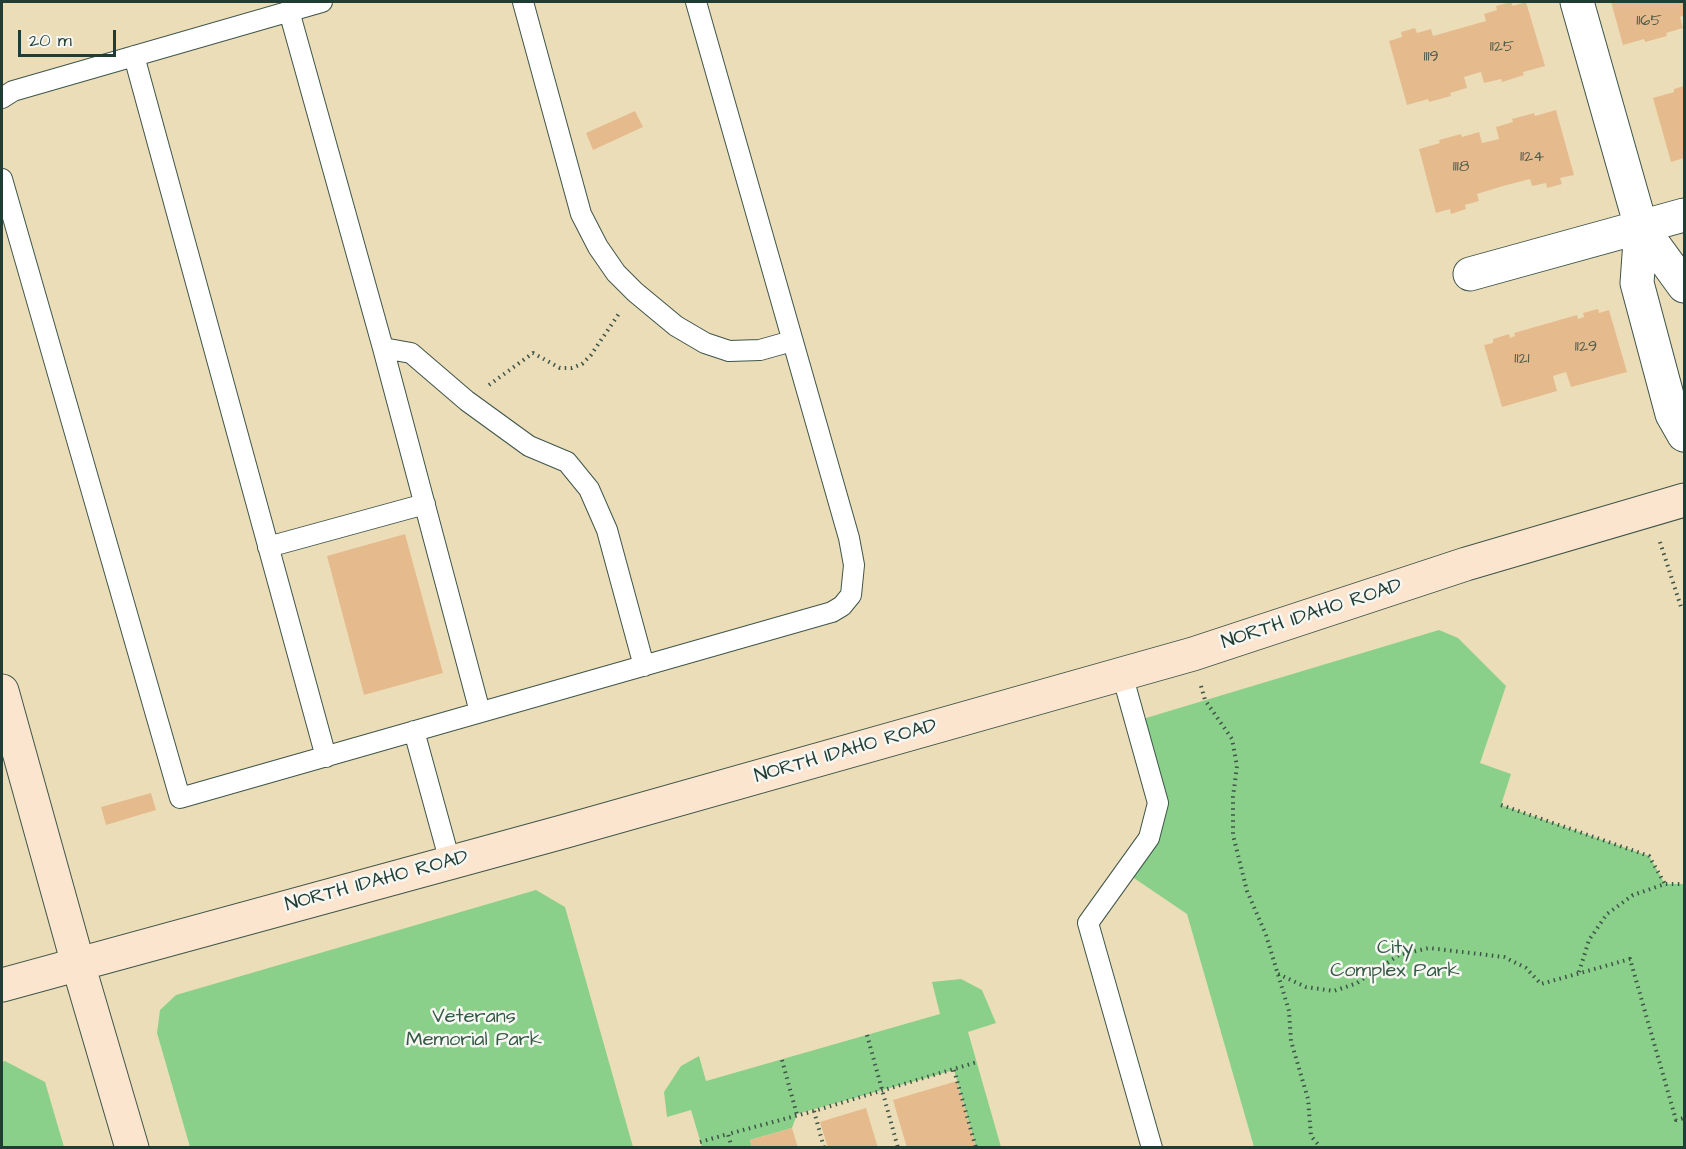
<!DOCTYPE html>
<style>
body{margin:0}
#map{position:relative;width:1686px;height:1149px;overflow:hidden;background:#ecddb9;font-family:"Architects Daughter",sans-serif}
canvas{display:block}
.frame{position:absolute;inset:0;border:3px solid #1f3d34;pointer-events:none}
.scale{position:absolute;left:18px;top:30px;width:98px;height:27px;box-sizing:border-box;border:3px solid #1f3d34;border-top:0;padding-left:8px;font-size:18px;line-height:21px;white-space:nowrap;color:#1f3d34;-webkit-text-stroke:4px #f6f6f2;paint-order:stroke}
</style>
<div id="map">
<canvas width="1686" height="1149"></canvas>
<div class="frame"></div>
<div class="scale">20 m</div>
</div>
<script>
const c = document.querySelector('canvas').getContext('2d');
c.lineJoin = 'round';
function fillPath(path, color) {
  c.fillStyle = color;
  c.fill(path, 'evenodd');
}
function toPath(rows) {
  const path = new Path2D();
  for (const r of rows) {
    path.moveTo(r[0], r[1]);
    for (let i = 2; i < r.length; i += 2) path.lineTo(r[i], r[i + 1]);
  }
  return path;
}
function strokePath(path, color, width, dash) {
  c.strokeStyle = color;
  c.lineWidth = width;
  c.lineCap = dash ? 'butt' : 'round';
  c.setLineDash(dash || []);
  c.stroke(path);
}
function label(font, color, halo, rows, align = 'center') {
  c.font = font + ' "Architects Daughter",sans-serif';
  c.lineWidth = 5;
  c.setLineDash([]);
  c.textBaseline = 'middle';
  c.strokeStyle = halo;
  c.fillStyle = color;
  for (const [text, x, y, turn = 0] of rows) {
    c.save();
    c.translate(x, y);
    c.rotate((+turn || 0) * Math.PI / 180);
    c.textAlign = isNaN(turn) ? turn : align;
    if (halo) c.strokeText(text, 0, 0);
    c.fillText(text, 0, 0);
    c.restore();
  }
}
fillPath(toPath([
 [1439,630,1458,638,1506,686,1480,763,1511,774,1501,805,1649,856,1665,884,1684,884,1684,1147,1254,1147,1187,914,1125,872,1158,803,1136,721],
 [536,890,565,907,633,1147,190,1147,157,1033,160,1010,176,995],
 [961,979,982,990,996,1023,968,1032,1001,1147,976,1147,954,1070,797,1114,792,1128,750,1140,752,1147,702,1147,691,1110,667,1117,664,1092,681,1066,699,1056,706,1081,940,1014,932,982],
 [5,1061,45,1082,64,1147,2,1147,2,1062]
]), '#8ad08a');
fillPath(toPath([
 [1511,2,1513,6,1526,2,1545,66,1523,72,1524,75,1502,82,1501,79,1484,83,1481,72,1464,77,1467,88,1450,93,1451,96,1429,102,1428,99,1407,105,1389,41,1402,37,1401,32,1415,28,1417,33,1431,29,1433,36,1486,21,1484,14,1497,10,1496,6],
 [1611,2,1684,2,1684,15,1680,17,1683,28,1666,33,1667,36,1645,42,1644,39,1623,45],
 [1684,86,1684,158,1671,162,1653,98,1674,92,1674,89],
 [1556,110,1574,175,1560,178,1562,184,1547,188,1546,183,1532,186,1530,179,1503,186,1477,194,1479,201,1465,205,1466,209,1451,214,1450,209,1436,213,1419,149,1440,143,1439,140,1461,134,1462,137,1479,132,1482,143,1499,139,1496,127,1513,122,1512,119,1534,113,1535,116],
 [635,111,643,127,593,150,586,133],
 [1598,309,1599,313,1609,310,1627,372,1571,387,1566,372,1553,376,1557,391,1502,407,1484,345,1493,343,1493,339,1509,334,1510,338,1515,336,1514,333,1577,315,1578,319,1584,317,1583,313],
 [405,534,443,673,364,695,327,556],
 [151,793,156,810,106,825,101,807],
 [957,1081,976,1148,907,1148,893,1100],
 [866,1108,878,1148,828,1148,820,1122],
 [792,1128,798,1148,752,1148,750,1140]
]), '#e5bb8e');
const lane = toPath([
 [523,2,581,214,598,247,616,273,635,292,676,326,705,343,729,351,760,350,792,341],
 [289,11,383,348,480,712],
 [134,56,326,757],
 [2,98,13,91,322,2],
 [2,179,180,798,832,612,842,606,851,595,854,565,849,538,696,2],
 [383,348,411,353,467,401,529,446,567,462,589,489,607,530,644,666],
 [268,547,425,504],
 [1122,674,1158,803,1149,838,1088,923,1152,1148],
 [414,731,450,862]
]);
const street = toPath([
 [1577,2,1641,227,1637,283,1672,414,1684,435],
 [1641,227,1684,286],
 [1470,274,1684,215]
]);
const secondary = toPath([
 [2,691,78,964,132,1148],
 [2,985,566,831,1122,674,1193,654,1466,564,1684,500]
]);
strokePath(lane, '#3e5548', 22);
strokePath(street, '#3e5548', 35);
strokePath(secondary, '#3e5548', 35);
strokePath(toPath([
 [489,385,533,353,560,368,572,368,582,364,591,355,620,312],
 [1660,542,1682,610],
 [1201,686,1205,700,1232,739,1237,766,1233,797,1233,835,1247,891,1266,935,1289,1011,1291,1041,1308,1099,1311,1136,1321,1148],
 [1501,805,1649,856,1665,884],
 [1579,972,1589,940,1607,914,1633,895,1665,884,1684,884],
 [1278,974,1306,987,1334,991,1357,983,1399,955,1429,948,1504,957,1526,968,1541,984,1630,959,1676,1120,1684,1118],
 [867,1035,898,1148],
 [782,1060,797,1115],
 [954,1070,976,1148],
 [814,1111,824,1148],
 [700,1142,728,1134],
 [732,1148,728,1134,814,1111,977,1062]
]), '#3e5548', 4, [1.5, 4.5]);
strokePath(lane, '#fff', 20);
strokePath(street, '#fff', 33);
strokePath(secondary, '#fce5cf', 33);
label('16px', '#505c4a', null, [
 ["1165",1649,22],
 ["1125",1502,48],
 ["1119",1431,58],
 ["1124",1532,158],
 ["1118",1461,168],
 ["1129",1586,348],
 ["1121",1522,360]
]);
label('20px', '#1f3d34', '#f6f6f2', [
 ["NORTH IDAHO ROAD",1312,615,-18],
 ["NORTH IDAHO ROAD",846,752,-16],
 ["NORTH IDAHO ROAD",377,882,-15]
]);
label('20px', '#345a45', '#f6f6f2', [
 ["City",1395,949],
 ["Complex Park",1395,972],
 ["Veterans",474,1018],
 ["Memorial Park",474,1041]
]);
</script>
